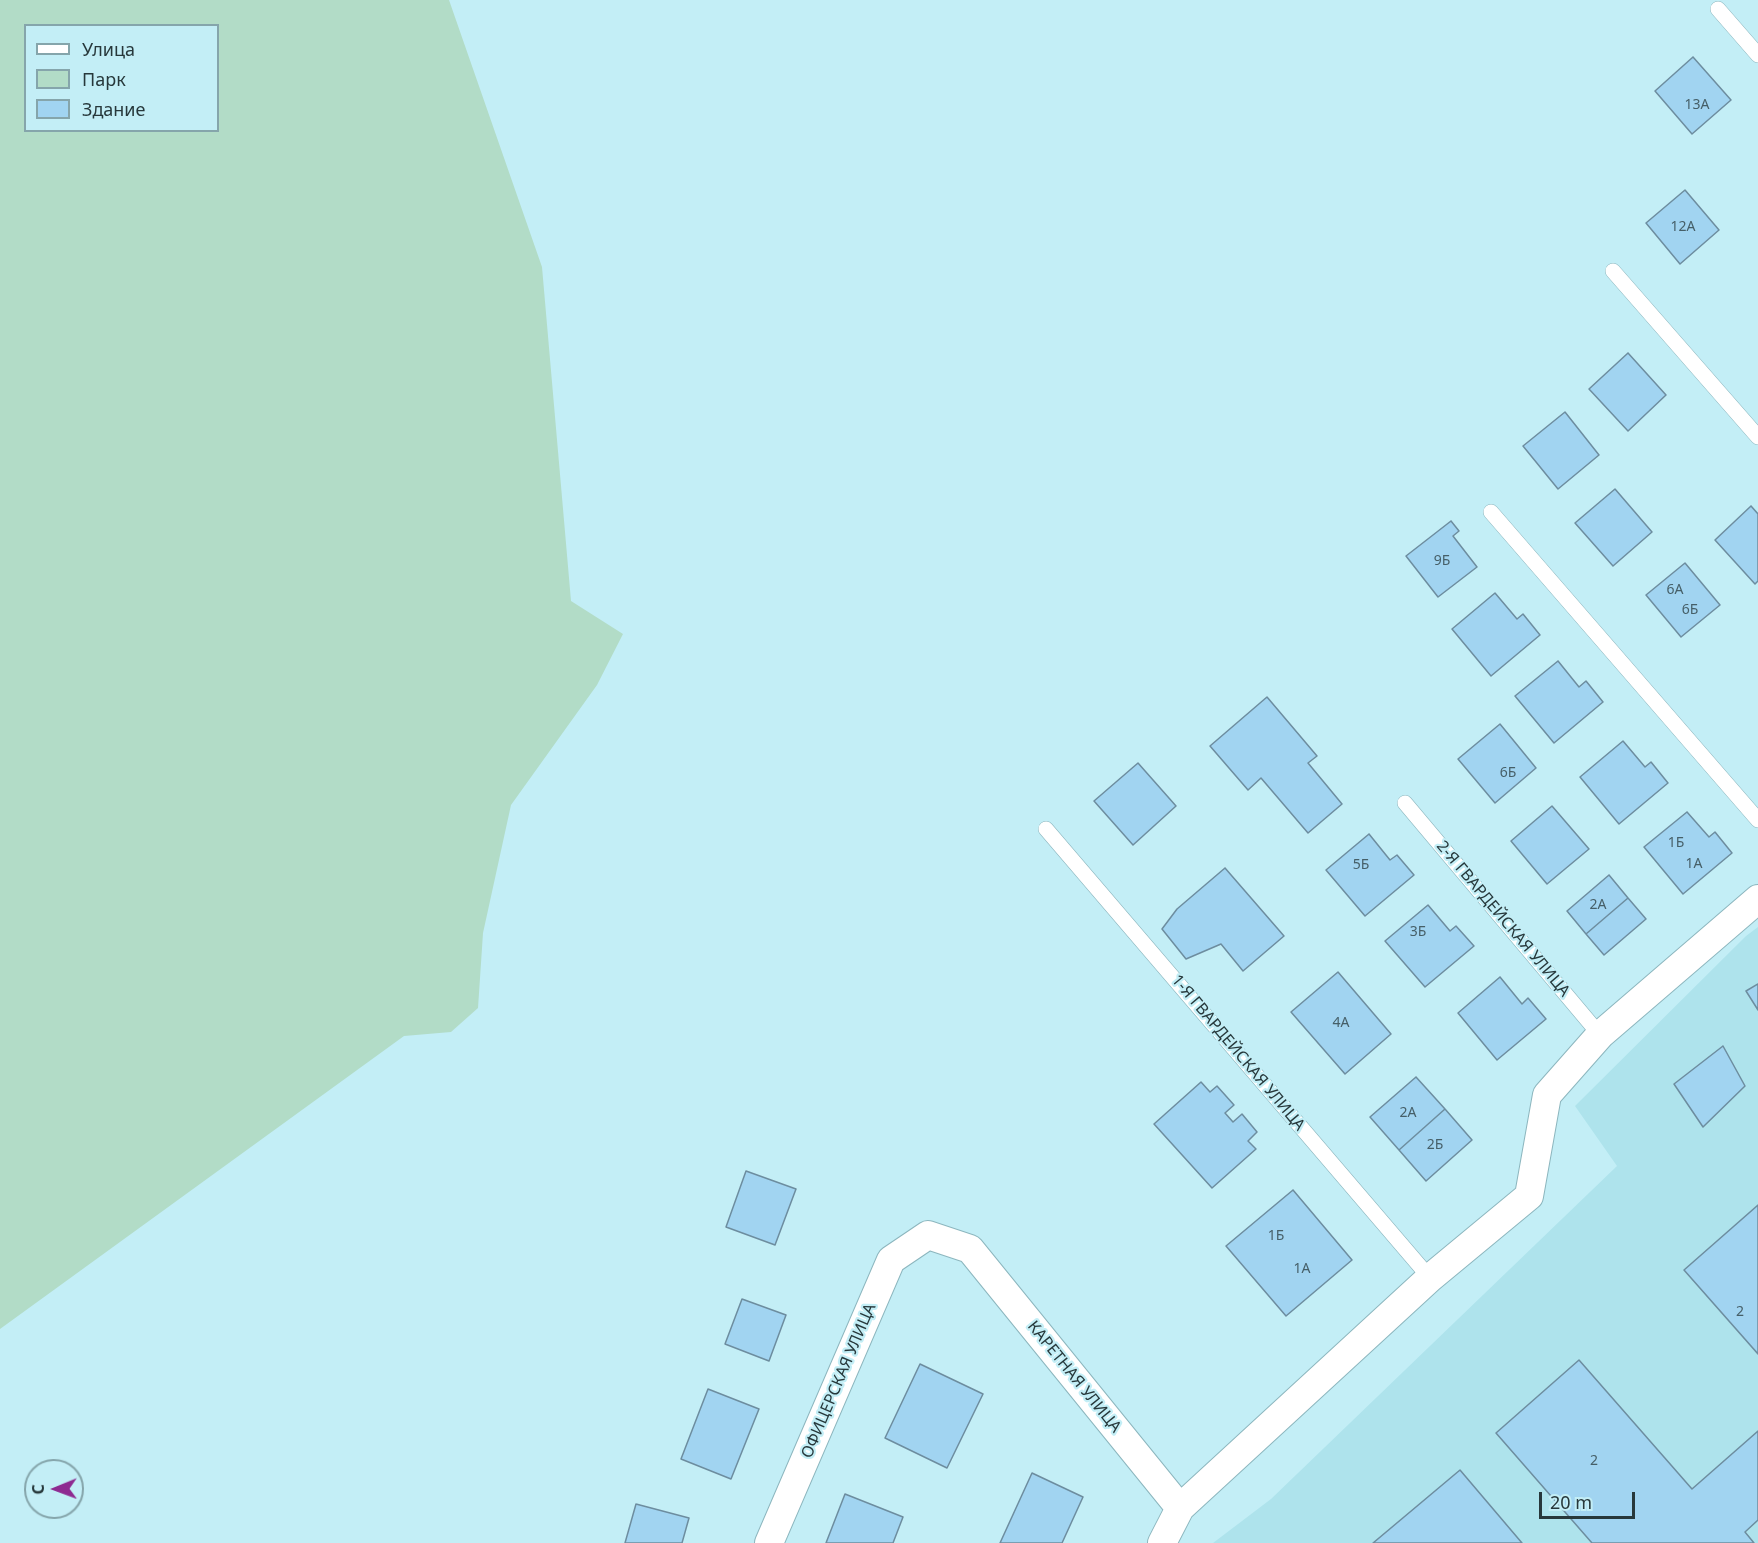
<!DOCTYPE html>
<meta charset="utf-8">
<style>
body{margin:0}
#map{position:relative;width:1758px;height:1543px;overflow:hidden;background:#c3eef6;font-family:"Noto Sans",sans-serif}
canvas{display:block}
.legend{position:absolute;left:24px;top:24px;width:195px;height:108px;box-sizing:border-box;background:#c3eef6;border:2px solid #85a5ab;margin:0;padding:8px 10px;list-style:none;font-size:18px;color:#27383b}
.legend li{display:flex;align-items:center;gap:12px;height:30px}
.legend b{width:30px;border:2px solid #85a5ab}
.north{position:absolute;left:24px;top:1459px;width:60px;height:60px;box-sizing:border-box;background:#c3eef6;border:2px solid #85a5ab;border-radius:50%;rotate:269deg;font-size:16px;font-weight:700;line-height:24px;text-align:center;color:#27383b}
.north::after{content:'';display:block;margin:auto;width:21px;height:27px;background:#8e2a91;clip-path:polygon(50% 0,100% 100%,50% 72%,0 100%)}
.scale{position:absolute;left:1539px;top:1492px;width:96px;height:27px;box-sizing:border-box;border:3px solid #27383b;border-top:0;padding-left:8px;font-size:18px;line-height:21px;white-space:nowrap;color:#27383b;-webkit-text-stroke:4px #c3eef6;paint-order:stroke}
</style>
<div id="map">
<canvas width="1758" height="1543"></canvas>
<ul class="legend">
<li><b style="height:8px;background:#fff"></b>Улица</li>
<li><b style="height:16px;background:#b2dcc7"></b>Парк</li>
<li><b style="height:16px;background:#a1d4f1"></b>Здание</li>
</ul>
<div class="north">С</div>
<div class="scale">20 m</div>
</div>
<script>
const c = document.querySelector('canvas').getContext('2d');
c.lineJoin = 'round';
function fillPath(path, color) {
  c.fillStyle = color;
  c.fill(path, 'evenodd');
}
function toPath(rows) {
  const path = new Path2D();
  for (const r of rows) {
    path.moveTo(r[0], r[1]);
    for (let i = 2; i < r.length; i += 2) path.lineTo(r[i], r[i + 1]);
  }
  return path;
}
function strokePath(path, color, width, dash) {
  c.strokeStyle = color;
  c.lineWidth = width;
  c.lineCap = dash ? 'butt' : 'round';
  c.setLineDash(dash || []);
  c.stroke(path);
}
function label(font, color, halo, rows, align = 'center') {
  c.font = font + ' "Noto Sans",sans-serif';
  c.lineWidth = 4.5;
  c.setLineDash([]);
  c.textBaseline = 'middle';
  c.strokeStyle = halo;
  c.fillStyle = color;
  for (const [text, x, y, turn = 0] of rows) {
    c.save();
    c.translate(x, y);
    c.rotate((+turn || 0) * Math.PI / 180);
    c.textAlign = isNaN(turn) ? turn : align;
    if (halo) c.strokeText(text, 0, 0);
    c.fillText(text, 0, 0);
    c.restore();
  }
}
fillPath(toPath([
 [1758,927,1758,1543,1213,1543,1271,1499,1617,1166,1575,1106,1746,936]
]), '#aee3ec');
fillPath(toPath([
 [0,0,449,0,542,267,571,601,623,634,597,685,511,805,483,933,478,1008,451,1032,404,1036,0,1329],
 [26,26,218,26,218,130,26,130]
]), '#b2dcc7');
const building = toPath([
 [1693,57,1731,100,1692,134,1655,91,1693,57],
 [1685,190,1719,230,1680,264,1646,223,1685,190],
 [1628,353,1666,395,1628,431,1589,389,1628,353],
 [1565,412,1599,455,1558,489,1523,446,1565,412],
 [1615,489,1652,532,1613,566,1575,523,1615,489],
 [1751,506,1758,514,1758,581,1755,584,1715,540,1751,506],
 [1451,521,1459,531,1453,536,1477,567,1438,597,1406,556,1451,521],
 [1685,563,1720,605,1681,637,1646,595,1685,563],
 [1495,593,1517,619,1523,614,1540,635,1491,676,1452,629,1495,593],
 [1558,661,1579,687,1586,681,1603,702,1554,743,1515,696,1558,661],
 [1267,697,1317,756,1308,763,1342,804,1308,833,1261,778,1248,790,1210,746,1267,697],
 [1500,724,1536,768,1495,803,1458,759,1500,724],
 [1623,741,1645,767,1651,762,1668,783,1619,824,1580,777,1623,741],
 [1138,763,1176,806,1133,845,1094,801,1138,763],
 [1552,806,1589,849,1547,884,1511,841,1552,806],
 [1687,812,1709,837,1715,832,1732,853,1683,894,1644,847,1687,812],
 [1369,834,1390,860,1397,855,1414,875,1365,916,1326,870,1369,834],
 [1225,868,1284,936,1243,971,1221,944,1186,959,1162,929,1177,909,1225,868],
 [1609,875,1628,898,1586,934,1567,911,1609,875],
 [1628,898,1646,919,1604,955,1586,934,1628,898],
 [1428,905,1450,931,1456,926,1474,946,1425,987,1385,941,1428,905],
 [1338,972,1391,1034,1345,1074,1291,1012,1338,972],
 [1500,977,1522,1004,1528,998,1546,1019,1497,1060,1458,1013,1500,977],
 [1758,984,1758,1010,1746,991,1758,984],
 [1723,1046,1745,1086,1703,1127,1674,1084,1723,1046],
 [1416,1077,1445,1109,1399,1150,1370,1117,1416,1077],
 [1201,1082,1210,1092,1217,1086,1234,1105,1225,1113,1233,1122,1242,1114,1257,1132,1248,1141,1256,1149,1212,1188,1154,1124,1201,1082],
 [1445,1109,1472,1140,1426,1181,1399,1150,1445,1109],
 [746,1171,796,1189,775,1245,726,1227,746,1171],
 [1293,1190,1352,1260,1286,1316,1226,1246,1293,1190],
 [1758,1205,1758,1354,1684,1270,1758,1205],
 [742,1299,786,1315,769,1361,725,1344,742,1299],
 [1579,1360,1692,1489,1758,1431,1758,1520,1745,1532,1754,1543,1592,1543,1496,1433,1579,1360],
 [920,1364,983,1394,947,1468,885,1438,920,1364],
 [708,1389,759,1409,731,1479,681,1459,708,1389],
 [1460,1470,1522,1543,1373,1543,1460,1470],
 [1032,1473,1083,1497,1062,1543,1000,1543,1032,1473],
 [845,1494,903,1517,893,1543,826,1543,845,1494],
 [636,1504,689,1518,682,1543,625,1543,636,1504]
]);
fillPath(building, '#a1d4f1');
strokePath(building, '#6d8d9f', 1.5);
const lane = toPath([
 [1718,9,1758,55],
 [1613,271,1758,437],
 [1491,512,1758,820],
 [1405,803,1600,1035],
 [1046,829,1430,1278]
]);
const street = toPath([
 [1180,1508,1430,1278,1529,1196,1547,1095,1600,1035,1758,899],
 [769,1543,891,1260,928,1235,970,1249,1180,1508,1162,1543]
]);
strokePath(lane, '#8cb6be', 16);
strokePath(street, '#8cb6be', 30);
strokePath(lane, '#fff', 15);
strokePath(street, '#fff', 28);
label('14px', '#465f68', null, [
 ["13А",1697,105],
 ["12А",1683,227],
 ["9Б",1442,561],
 ["6А",1675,590],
 ["6Б",1690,610],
 ["6Б",1508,773],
 ["1Б",1676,843],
 ["1А",1694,864],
 ["5Б",1361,865],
 ["2А",1598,905],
 ["3Б",1418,932],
 ["4А",1341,1023],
 ["2А",1408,1113],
 ["2Б",1435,1145],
 ["1Б",1276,1236],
 ["1А",1302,1269],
 ["2",1740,1312],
 ["2",1594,1461]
]);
label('16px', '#27383b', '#c3eef6', [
 ["2-Я ГВАРДЕЙСКАЯ УЛИЦА",1503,919,50],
 ["1-Я ГВАРДЕЙСКАЯ УЛИЦА",1238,1053,50],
 ["КАРЕТНАЯ УЛИЦА",1074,1377,51],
 ["ОФИЦЕРСКАЯ УЛИЦА",839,1381,-67]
]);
</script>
